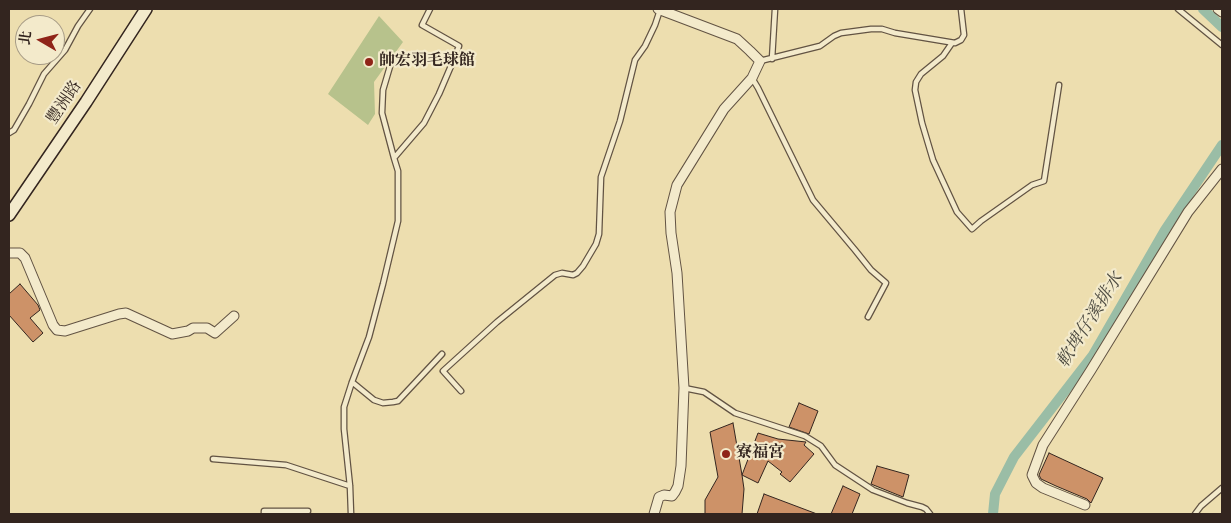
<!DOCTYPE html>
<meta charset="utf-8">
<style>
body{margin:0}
#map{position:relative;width:1231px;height:523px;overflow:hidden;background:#eddeaf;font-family:"IM FELL Double Pica","Noto Serif TC",serif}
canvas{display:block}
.frame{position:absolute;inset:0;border:10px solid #33251f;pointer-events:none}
.north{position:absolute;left:15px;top:15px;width:50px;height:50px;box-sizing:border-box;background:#f3eacb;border:1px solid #a69b86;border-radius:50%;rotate:278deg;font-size:14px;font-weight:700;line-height:20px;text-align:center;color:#33251f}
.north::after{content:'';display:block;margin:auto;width:18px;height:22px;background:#8f2418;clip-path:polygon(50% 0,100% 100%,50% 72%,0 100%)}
</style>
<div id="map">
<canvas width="1231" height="523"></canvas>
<div class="frame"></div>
<div class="north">北</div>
</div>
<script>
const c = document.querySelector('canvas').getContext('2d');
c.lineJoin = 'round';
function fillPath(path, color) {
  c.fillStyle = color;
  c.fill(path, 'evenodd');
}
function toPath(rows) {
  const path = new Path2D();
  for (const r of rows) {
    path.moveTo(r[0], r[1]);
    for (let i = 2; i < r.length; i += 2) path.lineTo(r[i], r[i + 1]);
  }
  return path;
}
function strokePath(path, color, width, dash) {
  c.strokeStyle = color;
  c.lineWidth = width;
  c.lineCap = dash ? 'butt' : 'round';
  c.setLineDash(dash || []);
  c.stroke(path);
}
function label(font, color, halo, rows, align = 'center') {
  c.font = font + ' "IM FELL Double Pica","Noto Serif TC",serif';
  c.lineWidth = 4.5;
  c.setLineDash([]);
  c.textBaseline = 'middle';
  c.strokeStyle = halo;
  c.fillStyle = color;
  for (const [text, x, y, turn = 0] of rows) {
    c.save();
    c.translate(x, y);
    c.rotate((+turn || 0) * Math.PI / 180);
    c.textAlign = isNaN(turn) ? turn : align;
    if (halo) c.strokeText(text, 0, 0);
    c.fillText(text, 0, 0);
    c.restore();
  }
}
fillPath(toPath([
 [379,16,403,42,374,82,375,114,368,125,328,94]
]), '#b7c28c');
strokePath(toPath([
 [1203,9,1222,27],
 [993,514,995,494,1014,457,1093,355,1165,230,1222,145]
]), '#9abda6', 10);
const building = toPath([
 [20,284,38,305,40,310,30,318,43,333,33,342,9,315,9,294,20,284],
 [799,403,818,411,809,434,789,427,799,403],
 [733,423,742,475,758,433,778,439,806,442,804,445,814,454,790,482,780,474,782,472,768,461,758,483,742,475,744,489,742,514,705,514,705,500,718,477,710,432,733,423],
 [1049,453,1103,478,1091,503,1087,499,1056,486,1041,479,1039,475,1049,453],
 [877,466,909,475,903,497,871,484,877,466],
 [843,486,860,494,852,514,831,514,843,486],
 [764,494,817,514,757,514,764,494]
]);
fillPath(building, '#cd9268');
strokePath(building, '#33251f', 1);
const lane = toPath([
 [1178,9,1222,45],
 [952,43,943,56,921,74,916,82,915,90,922,123,933,160,957,212,972,229,981,221,1032,185,1044,181,1059,85],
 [772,59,775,9],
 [760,61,820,46,834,36,841,33,871,29,882,29,895,33,955,43,961,40,964,35,961,9],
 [391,63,383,90,382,113,394,158],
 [752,78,758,88,813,200,855,250,871,270,886,283,868,317],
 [9,133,14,130,29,104,44,74,65,50,78,26,90,9],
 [352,382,374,400,383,403,393,402,398,401,442,354],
 [684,388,704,392,735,413,805,436,821,446,835,465,873,490,907,503,922,507,926,509,930,514],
 [461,391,443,371,497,322,555,275,562,273,573,275,577,273,583,266,596,244,599,234,601,177,620,121,635,60,645,46,655,25,660,10],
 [213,459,286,465,350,486],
 [264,514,264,511,308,511],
 [351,514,350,486,344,429,344,407,352,382,369,337,383,284,398,221,398,171,394,158,424,123,439,94,454,59,459,46,422,25,430,9],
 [1195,514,1201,506,1222,488]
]);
const street = toPath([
 [1218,9,1222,12],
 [9,253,20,253,25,258,53,325,57,330,65,331,119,314,126,313,172,334,188,331,193,328,207,328,215,333,234,316],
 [1085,505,1043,488,1036,483,1032,475,1043,445,1091,370,1188,212,1222,169],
 [654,514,659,497,664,495,672,496,675,492,678,486,681,466,684,388,677,273,671,233,670,212,677,185,724,109,752,78,760,61,750,51,737,39,658,9]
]);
const secondary = toPath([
 [9,215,86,102,146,9]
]);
strokePath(lane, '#625343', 7);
strokePath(street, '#625343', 11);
strokePath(secondary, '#33251f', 14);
strokePath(lane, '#f3eacb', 4.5);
strokePath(street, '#f3eacb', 9);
strokePath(secondary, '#f3eacb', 11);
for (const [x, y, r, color] of [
 [369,62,5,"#8f2418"],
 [726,454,5,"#8f2418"]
]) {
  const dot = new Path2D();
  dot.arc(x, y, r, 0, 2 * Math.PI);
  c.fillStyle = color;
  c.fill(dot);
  strokePath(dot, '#f3eacb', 2);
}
label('bold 16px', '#33251f', '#f3eacb', [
 ["帥宏羽毛球館",379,62],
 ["寮福宮",736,454]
], 'left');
label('16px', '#33251f', '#f3eacb', [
 ["豐洲路",65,103,-56]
]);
label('italic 18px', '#4d4b41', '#f3eacb', [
 ["軟埤仔溪排水",1091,321,-58]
]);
</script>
